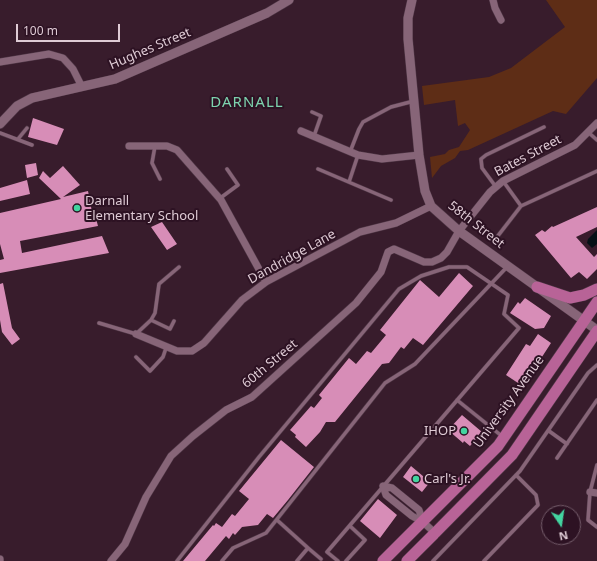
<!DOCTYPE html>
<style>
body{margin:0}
#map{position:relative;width:597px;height:561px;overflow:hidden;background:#381c2c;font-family:"Noto Sans",sans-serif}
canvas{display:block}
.north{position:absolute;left:541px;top:505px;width:40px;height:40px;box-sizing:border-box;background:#2d1223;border:1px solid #745c6a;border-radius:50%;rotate:167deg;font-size:11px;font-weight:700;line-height:16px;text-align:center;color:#dfcbd5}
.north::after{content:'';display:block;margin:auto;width:14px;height:18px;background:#43d4a0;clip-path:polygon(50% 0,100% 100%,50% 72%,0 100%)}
.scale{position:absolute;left:16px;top:24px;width:104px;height:18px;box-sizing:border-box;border:2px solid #dfcbd5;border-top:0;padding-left:5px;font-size:12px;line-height:14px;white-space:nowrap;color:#dfcbd5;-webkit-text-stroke:3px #2d1223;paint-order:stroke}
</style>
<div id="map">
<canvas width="597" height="561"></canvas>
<div class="north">N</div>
<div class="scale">100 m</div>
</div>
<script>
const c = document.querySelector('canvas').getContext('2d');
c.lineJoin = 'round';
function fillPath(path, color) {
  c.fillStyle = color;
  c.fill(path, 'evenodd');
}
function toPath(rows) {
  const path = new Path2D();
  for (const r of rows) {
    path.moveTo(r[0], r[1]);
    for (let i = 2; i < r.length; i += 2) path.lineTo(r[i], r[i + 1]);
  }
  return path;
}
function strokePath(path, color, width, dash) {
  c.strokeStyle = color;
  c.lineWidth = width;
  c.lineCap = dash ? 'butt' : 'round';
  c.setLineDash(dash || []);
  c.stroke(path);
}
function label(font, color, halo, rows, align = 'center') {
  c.font = font + ' "Noto Sans",sans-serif';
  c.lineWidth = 4;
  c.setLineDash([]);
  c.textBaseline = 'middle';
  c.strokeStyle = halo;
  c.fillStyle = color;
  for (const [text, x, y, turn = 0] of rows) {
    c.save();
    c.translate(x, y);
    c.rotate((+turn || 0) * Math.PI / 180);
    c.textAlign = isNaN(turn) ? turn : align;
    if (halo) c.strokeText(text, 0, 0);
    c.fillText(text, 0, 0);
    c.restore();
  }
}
fillPath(toPath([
 [546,0,597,0,597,78,566,114,553,111,468,150,460,151,455,158,441,166,432,178,430,157,445,154,449,150,459,147,470,130,465,123,458,126,455,100,424,105,422,86,489,77,511,68,565,27]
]), '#5e2d16');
fillPath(toPath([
 [597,230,597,244,592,248,587,243,588,239]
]), '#051116');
fillPath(toPath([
 [33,118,64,129,57,145,28,137],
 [36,163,38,175,27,178,25,165],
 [63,166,80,185,63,197,88,191,92,212,94,211,98,226,20,241,22,253,102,236,109,253,0,273,0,260,4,259,0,244,0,213,61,199,39,178,43,171,50,178],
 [27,180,30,194,0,201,0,188],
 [597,207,597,227,576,237,594,257,597,254,597,269,587,279,579,272,571,278,535,235,542,230,545,232,552,226,553,227],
 [162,222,177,244,167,250,151,227],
 [459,273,473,286,423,345,413,338,404,349,401,347,389,363,382,364,335,422,326,422,320,432,306,447,295,437,296,435,290,430,311,406,314,408,322,398,319,395,349,358,356,364,367,351,371,353,386,335,380,330,420,280,439,297],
 [3,283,12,328,20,339,12,345,2,332,0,320,0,284],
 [525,298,551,316,544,328,535,329,510,313,518,302,520,304],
 [538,334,551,343,529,377,527,375,521,385,506,375,526,344,530,346],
 [462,415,482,432,470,446,464,441,463,443,448,430],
 [281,440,314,467,288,500,273,518,267,514,258,525,242,527,235,535,233,533,229,539,226,536,205,561,183,561,213,525,214,526,216,523,222,527,232,514,235,516,249,499,239,491],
 [411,466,430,482,422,492,403,477],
 [378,499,397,515,380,538,360,521]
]), '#d78db7');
const service = toPath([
 [312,112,321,116,314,136],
 [0,133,32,145],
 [589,133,597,140],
 [18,139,27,128],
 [155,146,152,163,160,179],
 [350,152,359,129,363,122,391,107,414,101],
 [318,169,391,200],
 [503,181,521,206,597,171],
 [349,182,358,155],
 [496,187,482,168,481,159,486,155,544,127],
 [219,199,238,185,227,169],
 [497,237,521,206],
 [151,320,155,313,159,284,179,267],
 [99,323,136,334,151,320,170,329,174,321],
 [136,357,150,371,163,357,166,348],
 [457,400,503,437],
 [549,431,567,444],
 [557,458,597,400],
 [597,465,590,492,588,520,597,527],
 [277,520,308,548,297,561],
 [308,548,321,559],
 [177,561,259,457,399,289,421,276,449,267,467,267,508,295,504,314,519,328,327,552,338,561],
 [222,561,233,548,266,533,385,383,415,364,507,267],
 [346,561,365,540,350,526],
 [433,561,520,471,588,373,597,365],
 [484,561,538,505,536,495,516,475]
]);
const minor = toPath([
 [493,0,495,8,501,20],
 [0,62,49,54,63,58,73,69,82,87],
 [301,131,358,155,382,159,419,155],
 [129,146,167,146,177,150,221,200,266,282],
 [136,334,177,351,192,351,204,343,242,300,266,282,360,232,396,223,431,206],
 [383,486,386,495,412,516,423,522,435,533],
 [383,486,392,488,419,510,423,522],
 [590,492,597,493],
 [0,559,0,561],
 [111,561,125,544,146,497,171,456,193,436,226,410,252,397,356,303,381,272,388,252,394,249,424,262,432,262,441,258,447,252,459,231,490,192,503,181,575,145,597,123]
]);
const tertiary = toPath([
 [412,0,408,18,408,39,419,155,425,191,431,206,459,231,597,330],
 [0,124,17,106,32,98,115,79,267,13,289,0]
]);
const primary = toPath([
 [537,287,570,298,584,295,597,289],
 [435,533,512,455,597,331],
 [383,561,498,446,597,302],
 [407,561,434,534]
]);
strokePath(service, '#503847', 4.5);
strokePath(minor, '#503847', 8);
strokePath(tertiary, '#503847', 10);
strokePath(primary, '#503847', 12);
strokePath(service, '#876578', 3.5);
strokePath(minor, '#876578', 7);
strokePath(tertiary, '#876578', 9);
strokePath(primary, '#b86397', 11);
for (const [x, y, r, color] of [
 [77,208,4,"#43d4a0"],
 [464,431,4,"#43d4a0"],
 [416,479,4,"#43d4a0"]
]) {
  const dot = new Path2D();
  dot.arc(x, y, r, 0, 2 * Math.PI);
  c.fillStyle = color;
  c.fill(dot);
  strokePath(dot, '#2d1223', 1.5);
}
label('13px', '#dfcbd5', '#2d1223', [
 ["Hughes Street",150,49,-23],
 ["Bates Street",528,156,-28],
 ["58th Street",476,225,38],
 ["Dandridge Lane",292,257,-29],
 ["60th Street",270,364,-40],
 ["University Avenue",509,402,-54]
]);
label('13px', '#dfcbd5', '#2d1223', [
 ["Darnall",85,201],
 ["Elementary School",85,216],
 ["IHOP",456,431,"right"],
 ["Carl's Jr.",424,479]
], 'left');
c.letterSpacing = '1px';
label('15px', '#7dd3ae', '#2d1223', [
 ["DARNALL",247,103]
]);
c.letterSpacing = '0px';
</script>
